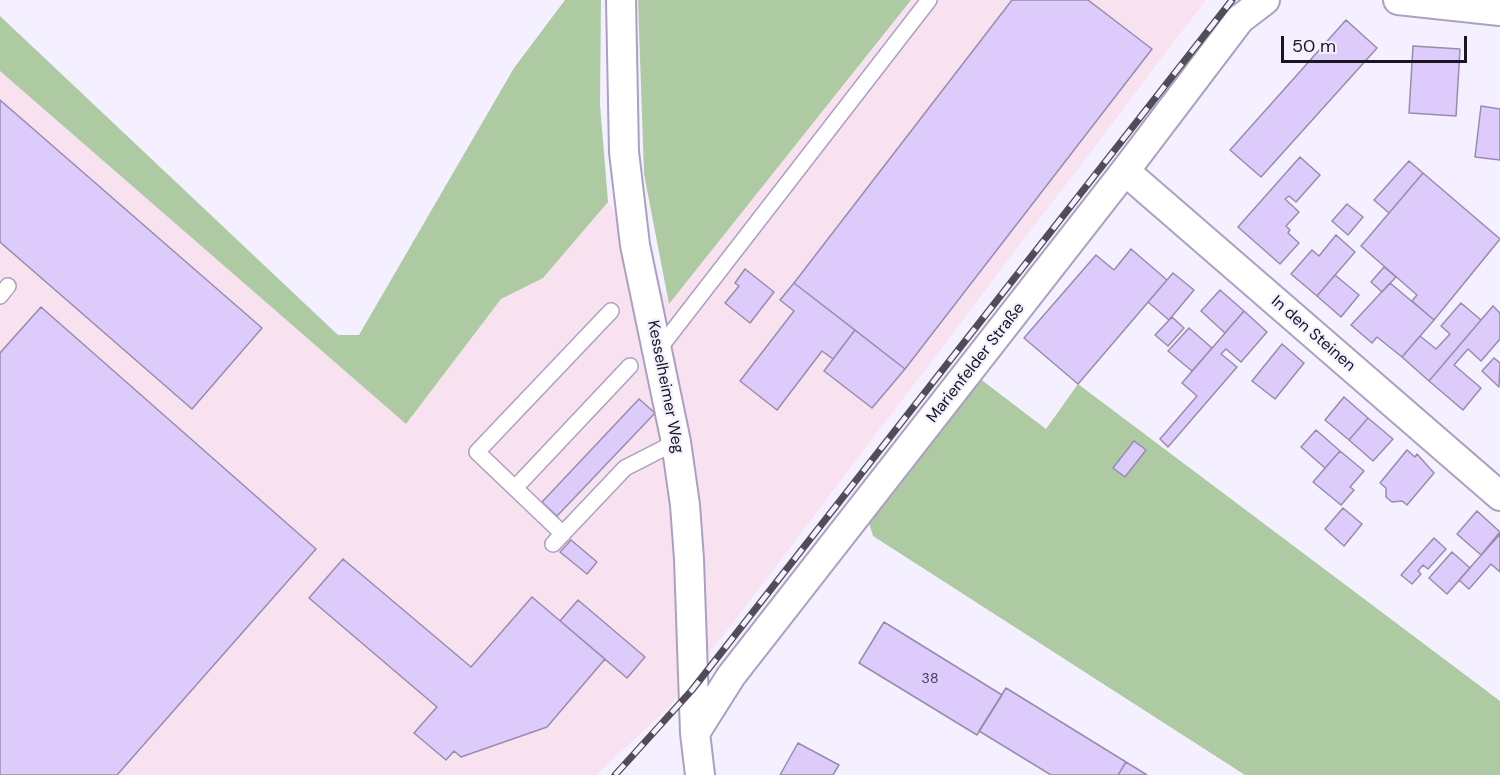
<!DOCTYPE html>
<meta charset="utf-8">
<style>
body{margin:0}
#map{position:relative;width:1500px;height:775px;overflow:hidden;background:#f5f0ff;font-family:"DM Sans",sans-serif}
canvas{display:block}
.scale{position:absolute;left:1281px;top:36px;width:186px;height:27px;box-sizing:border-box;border:3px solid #191521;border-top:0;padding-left:8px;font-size:18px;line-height:21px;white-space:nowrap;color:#191521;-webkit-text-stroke:4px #f5f0ff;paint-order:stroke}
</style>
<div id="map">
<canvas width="1500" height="775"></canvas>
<div class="scale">50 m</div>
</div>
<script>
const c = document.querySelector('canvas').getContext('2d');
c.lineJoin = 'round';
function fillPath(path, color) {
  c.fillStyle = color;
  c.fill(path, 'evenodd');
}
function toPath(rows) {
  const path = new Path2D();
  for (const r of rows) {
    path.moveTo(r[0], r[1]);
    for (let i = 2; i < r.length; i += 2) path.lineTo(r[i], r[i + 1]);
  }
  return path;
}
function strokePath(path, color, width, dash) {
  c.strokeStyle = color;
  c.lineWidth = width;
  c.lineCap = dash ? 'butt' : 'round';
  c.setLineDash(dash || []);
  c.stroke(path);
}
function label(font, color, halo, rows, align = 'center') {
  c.font = font + ' "DM Sans",sans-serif';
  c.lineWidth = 4.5;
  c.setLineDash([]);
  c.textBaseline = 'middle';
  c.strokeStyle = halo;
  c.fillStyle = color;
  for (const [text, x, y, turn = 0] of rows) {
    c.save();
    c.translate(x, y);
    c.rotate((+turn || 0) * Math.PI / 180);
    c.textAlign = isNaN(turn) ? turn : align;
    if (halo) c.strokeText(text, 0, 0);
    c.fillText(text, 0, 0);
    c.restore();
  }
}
fillPath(toPath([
 [911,0,1206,0,668,708,596,775,0,775,0,71,406,424,501,299,543,278,608,202,670,303]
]), '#f8e2f0');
fillPath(toPath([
 [565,0,601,0,600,105,608,202,543,278,501,299,406,424,0,71,0,16,338,335,359,335,514,68],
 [638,0,911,0,669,304,644,174],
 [979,378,1046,429,1078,384,1500,701,1500,775,1245,775,873,536,867,516]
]), '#adcaa3');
const building = toPath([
 [1012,0,1088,0,1152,49,905,369,794,283,1012,0],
 [1346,20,1377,48,1261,177,1230,150,1346,20],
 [1413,46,1460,49,1456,116,1409,113,1413,46],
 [0,100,262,328,192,409,0,242,0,100],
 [1481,106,1500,109,1500,160,1475,157,1481,106],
 [1300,157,1320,175,1296,202,1289,196,1285,199,1299,212,1286,226,1290,230,1288,233,1299,243,1280,264,1238,227,1300,157],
 [1409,161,1423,173,1389,213,1374,200,1409,161],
 [1423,173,1500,239,1434,320,1412,301,1417,295,1361,246,1423,173],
 [1347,204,1363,217,1348,235,1332,221,1347,204],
 [1336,235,1355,252,1317,296,1291,274,1312,250,1319,256,1336,235],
 [1131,249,1167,280,1078,384,1024,338,1096,255,1114,270,1131,249],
 [1384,267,1396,277,1382,292,1371,282,1384,267],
 [745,269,774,292,750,323,725,303,739,286,735,283,745,269],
 [1173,273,1194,290,1169,320,1148,302,1173,273],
 [1335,275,1359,295,1341,317,1317,296,1335,275],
 [794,283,855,330,833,359,822,351,777,410,740,381,794,311,780,300,794,283],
 [1390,283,1434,320,1402,357,1377,337,1372,343,1351,325,1390,283],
 [1220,290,1244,311,1225,333,1201,311,1220,290],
 [1461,303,1481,320,1429,381,1402,357,1420,336,1436,349,1450,334,1441,326,1461,303],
 [1493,306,1500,313,1500,339,1481,361,1468,349,1454,365,1481,388,1463,410,1429,381,1493,306],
 [41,307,316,549,117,775,0,775,0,353,41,307],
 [1244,311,1267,332,1241,362,1226,349,1221,354,1237,367,1168,447,1160,439,1197,396,1182,383,1244,311],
 [1172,317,1184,328,1168,346,1155,335,1172,317],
 [1189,328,1212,348,1192,371,1168,351,1189,328],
 [855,330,905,369,872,408,824,371,855,330],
 [1282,344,1304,363,1275,399,1252,381,1282,344],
 [1494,358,1500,363,1499,387,1482,371,1494,358],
 [1344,397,1368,418,1349,440,1325,420,1344,397],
 [639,399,655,413,557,516,542,502,639,399],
 [1368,418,1393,439,1373,461,1349,440,1368,418],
 [1316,430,1340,451,1325,468,1301,447,1316,430],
 [1134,441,1146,450,1125,477,1113,468,1134,441],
 [1407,450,1415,457,1417,454,1434,473,1407,505,1402,501,1392,502,1386,497,1386,488,1380,483,1407,450],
 [1340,451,1364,471,1350,487,1354,490,1341,505,1313,482,1340,451],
 [1343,508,1362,524,1344,546,1325,529,1343,508],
 [1477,511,1500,532,1481,555,1457,534,1477,511],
 [1500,534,1500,572,1491,564,1469,589,1459,580,1500,534],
 [1434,538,1446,549,1428,569,1423,565,1418,571,1421,574,1412,584,1401,575,1434,538],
 [571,540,597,562,587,574,560,552,571,540],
 [1452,552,1470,568,1447,594,1429,578,1452,552],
 [343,559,471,667,532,597,605,659,547,727,461,757,454,751,446,760,414,733,437,707,309,598,343,559],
 [578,600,645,657,627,678,560,621,578,600],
 [884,622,1002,695,977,735,859,663,884,622],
 [1006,688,1126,762,1118,775,1051,775,979,731,1006,688],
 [798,743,839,765,833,775,780,775,798,743],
 [1126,762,1147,775,1118,775,1126,762]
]);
fillPath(building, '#ddccfb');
strokePath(building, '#988cad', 1.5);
const service = toPath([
 [0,296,8,286],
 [659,349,929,0],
 [515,488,630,366],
 [563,534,477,452,611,311],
 [553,544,625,468,676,442]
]);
const minor = toPath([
 [621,0,624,152,635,245,676,442,685,505,689,559,695,733,700,775],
 [1398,0,1500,11],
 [1125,171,1500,496],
 [695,733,731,676,1125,171,1240,19,1265,0]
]);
strokePath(service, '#aca0c2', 18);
strokePath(minor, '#aca0c2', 32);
strokePath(service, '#fff', 15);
strokePath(minor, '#fff', 28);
const rail = toPath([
 [615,775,692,690,1232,0]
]);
strokePath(rail, '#504c58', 7);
strokePath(rail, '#f5f0ff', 4.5, [14]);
label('14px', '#4a4358', null, [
 ["38",930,679]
]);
label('16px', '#191521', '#f5f0ff', [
 ["In den Steinen",1313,334,41],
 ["Marienfelder Straße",976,363,-52],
 ["Kesselheimer Weg",665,387,79]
]);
</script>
